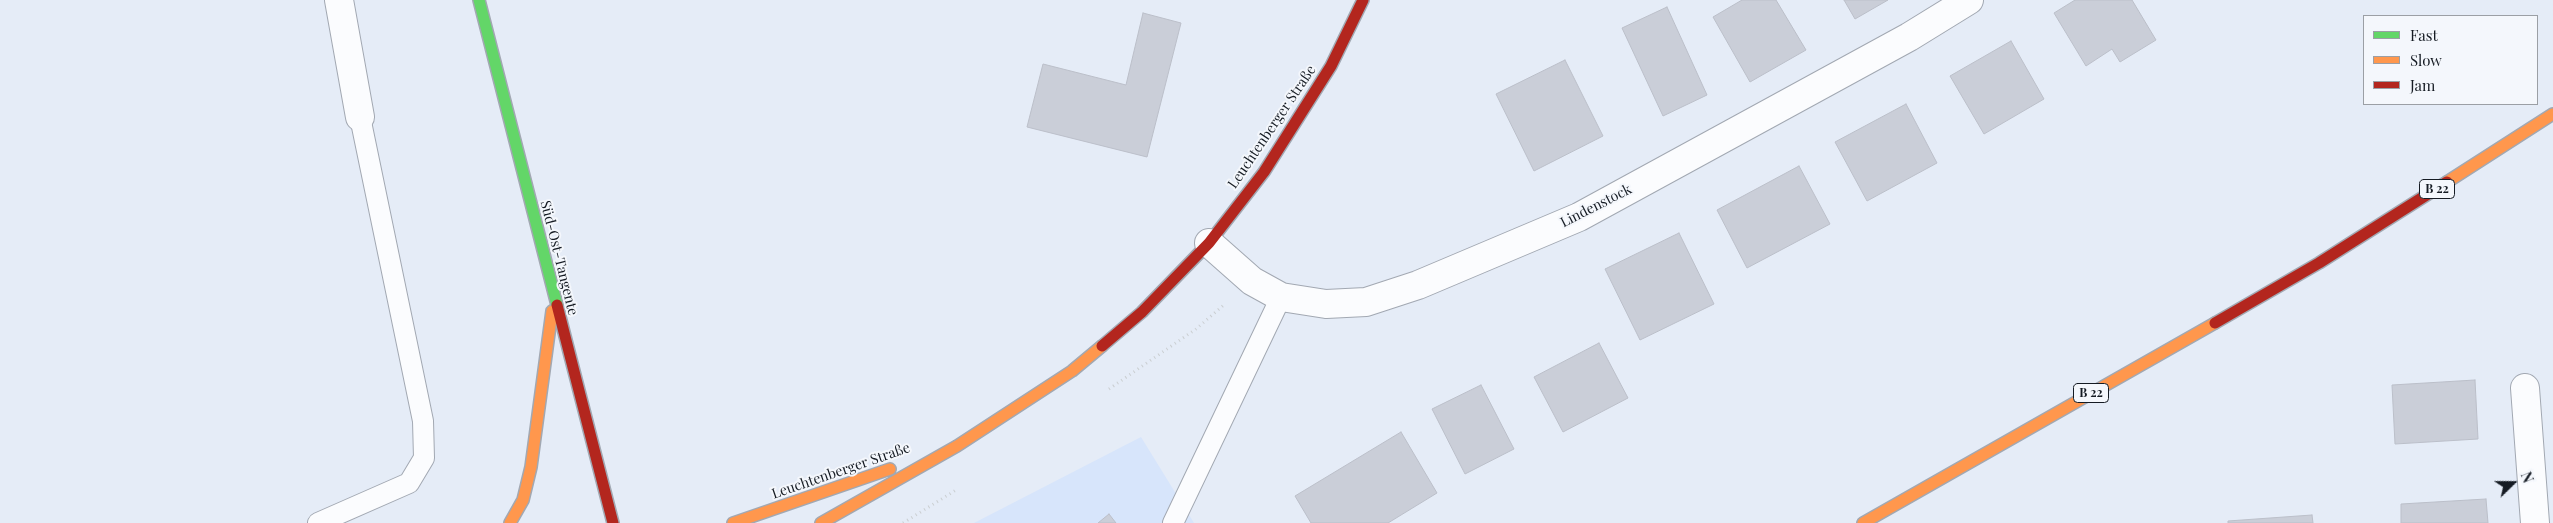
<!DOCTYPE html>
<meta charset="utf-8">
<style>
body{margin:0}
#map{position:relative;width:2553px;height:523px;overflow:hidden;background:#e5ecf7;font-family:"Playfair Display",serif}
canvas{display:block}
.legend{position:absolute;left:2363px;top:15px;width:175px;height:90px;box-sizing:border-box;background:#f4f7fc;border:1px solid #9b9fa5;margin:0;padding:6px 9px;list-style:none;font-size:15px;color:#151b23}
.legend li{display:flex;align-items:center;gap:10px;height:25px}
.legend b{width:25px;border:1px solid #9b9fa5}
.north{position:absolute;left:2488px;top:458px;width:50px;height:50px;-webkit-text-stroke:4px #f4f7fc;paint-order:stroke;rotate:68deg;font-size:14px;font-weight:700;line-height:20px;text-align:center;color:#151b23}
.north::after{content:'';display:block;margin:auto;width:18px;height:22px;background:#151b23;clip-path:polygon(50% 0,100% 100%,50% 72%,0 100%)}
</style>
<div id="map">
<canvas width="2553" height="523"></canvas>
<ul class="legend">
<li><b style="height:6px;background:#63d668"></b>Fast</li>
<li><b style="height:6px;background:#ff974d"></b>Slow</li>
<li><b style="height:6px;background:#b3261e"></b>Jam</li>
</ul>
<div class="north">N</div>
</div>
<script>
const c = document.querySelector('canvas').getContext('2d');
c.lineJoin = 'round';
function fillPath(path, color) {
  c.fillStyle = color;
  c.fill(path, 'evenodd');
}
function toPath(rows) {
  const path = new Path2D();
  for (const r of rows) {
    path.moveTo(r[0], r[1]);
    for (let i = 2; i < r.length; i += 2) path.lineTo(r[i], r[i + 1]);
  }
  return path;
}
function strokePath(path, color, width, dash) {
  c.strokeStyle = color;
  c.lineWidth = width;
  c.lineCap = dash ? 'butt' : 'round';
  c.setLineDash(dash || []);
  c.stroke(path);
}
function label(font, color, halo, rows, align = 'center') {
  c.font = font + ' "Playfair Display",serif';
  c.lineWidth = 4;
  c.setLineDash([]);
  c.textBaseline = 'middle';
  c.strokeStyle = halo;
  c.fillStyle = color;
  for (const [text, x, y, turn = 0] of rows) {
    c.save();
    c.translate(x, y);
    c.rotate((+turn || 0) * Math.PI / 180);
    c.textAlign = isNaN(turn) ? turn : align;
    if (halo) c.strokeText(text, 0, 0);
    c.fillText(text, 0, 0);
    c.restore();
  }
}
fillPath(toPath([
 [1141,437,1194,523,974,523]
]), '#d7e5fb');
const building = toPath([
 [1742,0,1776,0,1806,50,1750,82,1713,17,1742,0],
 [1844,0,1888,0,1855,19,1844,0],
 [2075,0,2132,0,2156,40,2120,62,2112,49,2086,66,2054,13,2075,0],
 [1667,7,1707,95,1663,116,1622,28,1667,7],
 [1143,13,1181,23,1147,157,1027,127,1043,64,1126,85,1143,13],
 [2011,41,2044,99,1984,134,1950,76,2011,41],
 [1565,60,1603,136,1534,171,1496,94,1565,60],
 [1906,104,1937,163,1867,201,1835,142,1906,104],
 [1799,166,1830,224,1747,268,1717,210,1799,166],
 [1679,233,1714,304,1640,340,1605,269,1679,233],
 [1599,343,1628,398,1563,432,1534,377,1599,343],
 [2475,380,2478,439,2395,444,2392,385,2475,380],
 [1481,385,1514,449,1465,474,1432,409,1481,385],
 [1401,432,1437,493,1388,523,1311,523,1295,496,1401,432],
 [2486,499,2488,523,2401,523,2401,504,2486,499],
 [1109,514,1116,523,1098,523,1109,514],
 [2312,515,2313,523,2228,523,2228,521,2312,515]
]);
fillPath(building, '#caced8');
strokePath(building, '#bbbfc9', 1);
const lane = toPath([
 [318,523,409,483,424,458,423,421,360,117],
 [1173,523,1281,297]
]);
const street = toPath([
 [339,0,360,117],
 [1209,243,1252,281,1281,297,1326,304,1366,302,1418,285,1579,217,1909,37,1969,0],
 [2525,388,2535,523]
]);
const fast = toPath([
 [479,0,557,305]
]);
const slow = toPath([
 [2447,182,2553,114],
 [510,523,523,500,531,467,552,311],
 [733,523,890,469],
 [821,523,957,446,1072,371,1102,346],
 [1863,523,2215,323]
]);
const jam = toPath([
 [557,305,613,523],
 [2215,323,2319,263,2447,182],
 [1102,346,1142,312,1209,243,1264,172,1331,66,1363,0]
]);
strokePath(lane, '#a2a8b2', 22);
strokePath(street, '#a2a8b2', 30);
strokePath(fast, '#a2a8b2', 14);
strokePath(slow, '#a2a8b2', 14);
strokePath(jam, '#a2a8b2', 14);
strokePath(toPath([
 [1109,389,1196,329,1225,304],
 [903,523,956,490]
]), '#caced1', 3, [1, 4]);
strokePath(lane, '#fbfcfe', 20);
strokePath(street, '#fbfcfe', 28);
strokePath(fast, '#63d668', 11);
strokePath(slow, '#ff974d', 11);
strokePath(jam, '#b3261e', 11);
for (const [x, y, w] of [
 [2437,189,35],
 [2091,393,35]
]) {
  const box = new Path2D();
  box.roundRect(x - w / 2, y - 9.5, w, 19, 4);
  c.fillStyle = '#f4f7fc';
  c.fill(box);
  strokePath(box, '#151b23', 1);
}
label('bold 12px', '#151b23', null, [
 ["B 22",2437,189],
 ["B 22",2091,393]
]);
label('14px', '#151b23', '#f4f7fc', [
 ["Leuchtenberger Straße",1272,127,-56],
 ["Lindenstock",1596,206,-27],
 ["Süd-Ost-Tangente",559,258,76],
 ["Leuchtenberger Straße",841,471,-19]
]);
</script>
